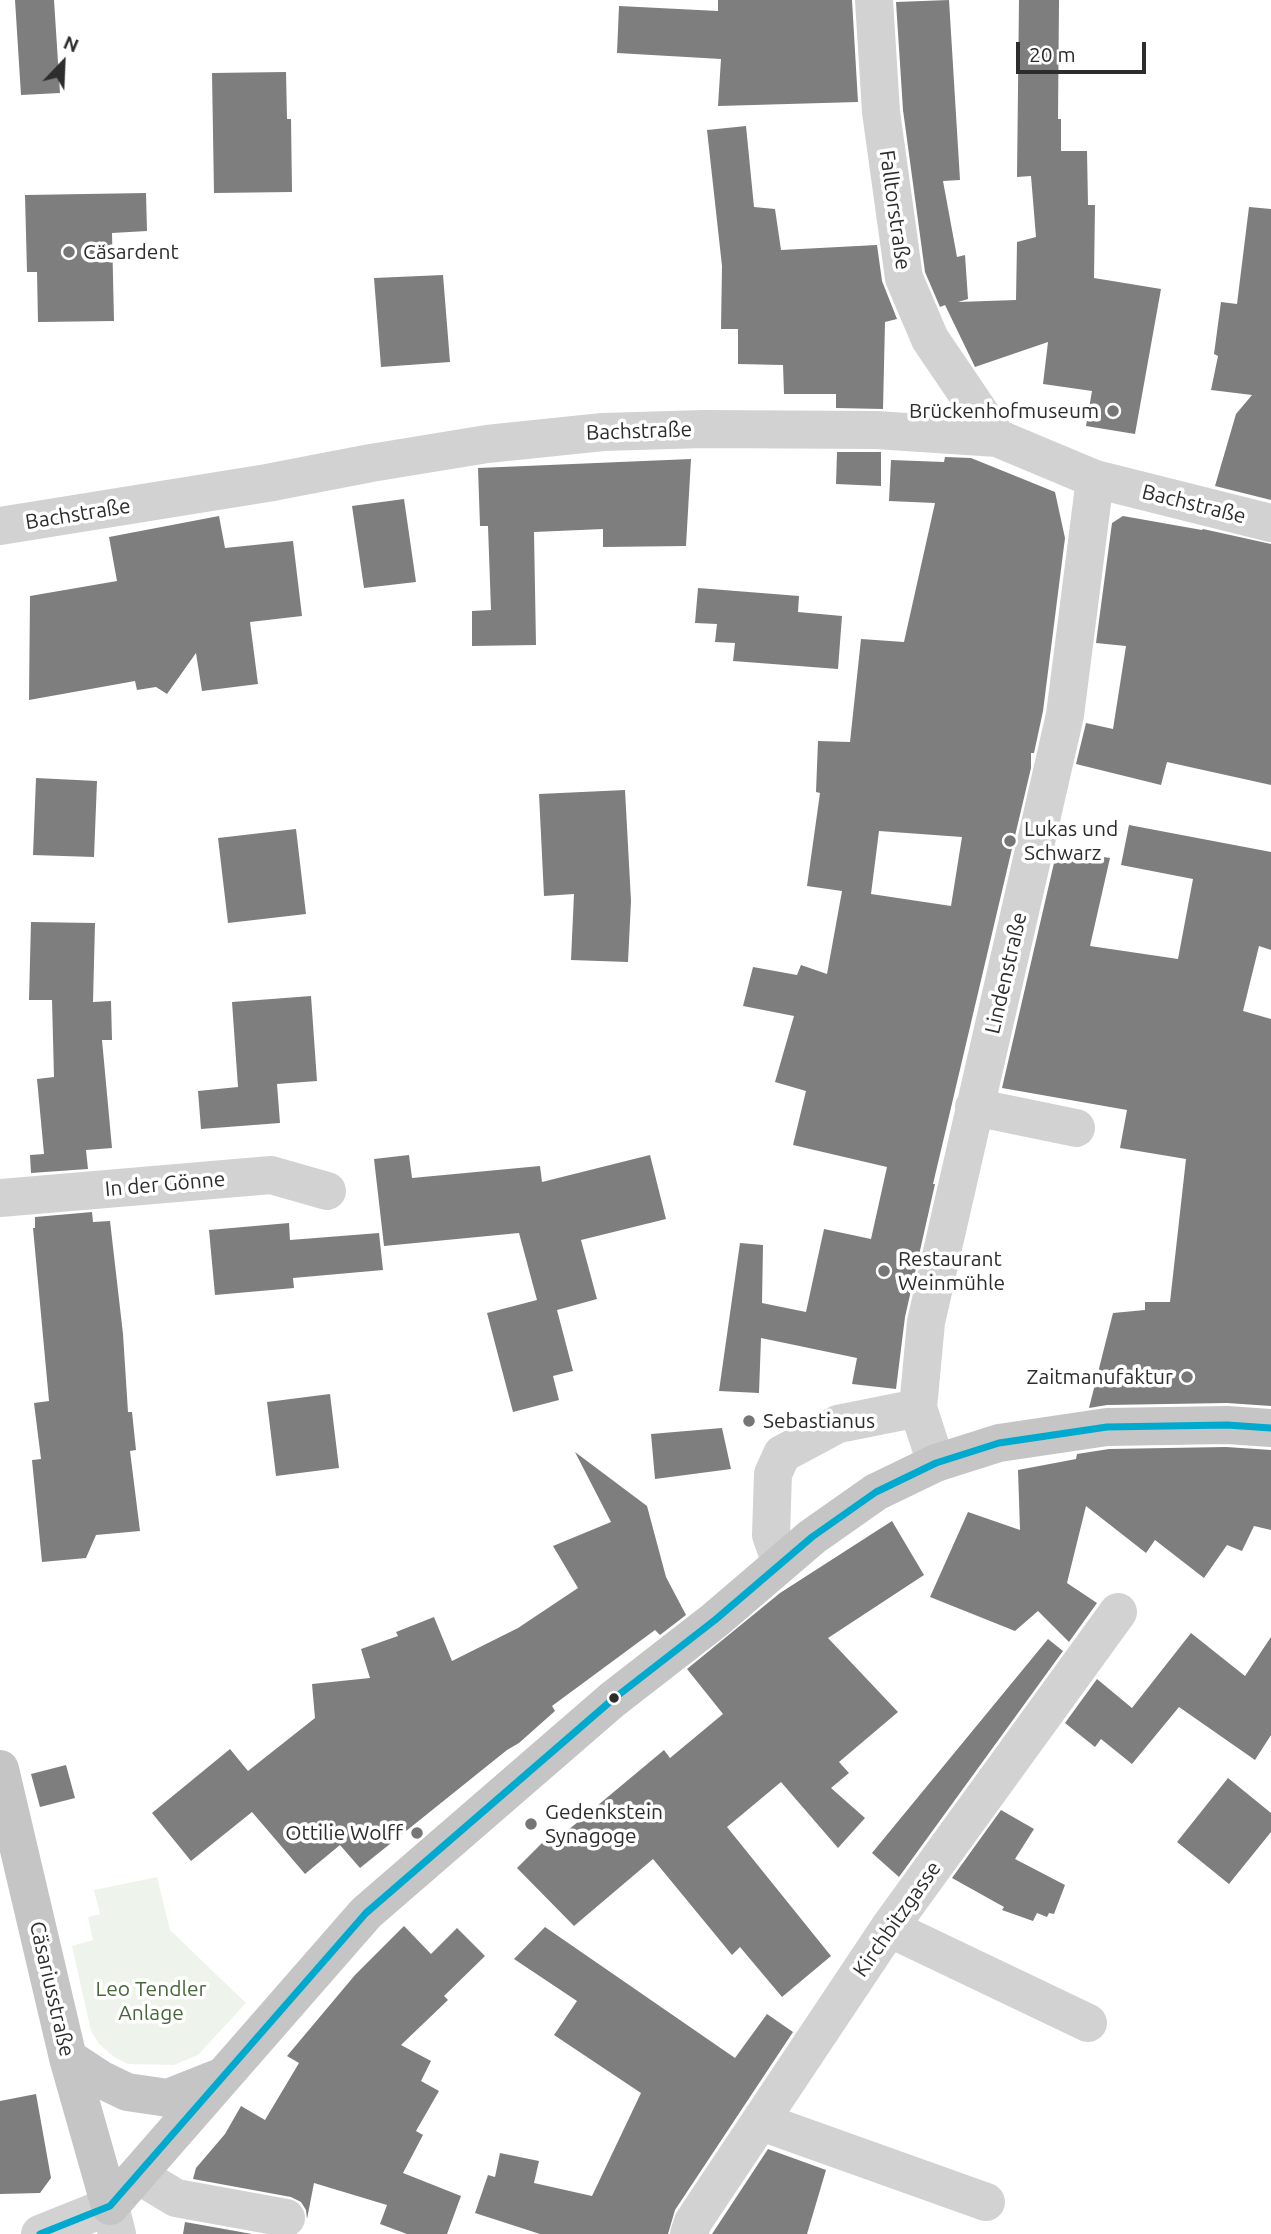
<!DOCTYPE html>
<meta charset="utf-8">
<style>
body{margin:0}
#map{position:relative;width:1271px;height:2234px;overflow:hidden;background:#fff;font-family:Ubuntu,sans-serif}
canvas{display:block}
.north{position:absolute;left:28px;top:28px;width:70px;height:70px;-webkit-text-stroke:5px #fff;paint-order:stroke;rotate:23deg;font-size:19px;font-weight:700;line-height:28px;text-align:center;color:#2d2d2d}
.north::after{content:'';display:block;margin:auto;width:24px;height:32px;background:#2d2d2d;clip-path:polygon(50% 0,100% 100%,50% 72%,0 100%)}
.scale{position:absolute;left:1016px;top:42px;width:130px;height:32px;box-sizing:border-box;border:4px solid #2d2d2d;border-top:0;padding-left:9px;font-size:21px;line-height:24px;white-space:nowrap;color:#2d2d2d;-webkit-text-stroke:5px #fff;paint-order:stroke}
</style>
<div id="map">
<canvas width="1271" height="2234"></canvas>
<div class="north">N</div>
<div class="scale">20 m</div>
</div>
<script>
const c = document.querySelector('canvas').getContext('2d');
c.lineJoin = 'round';
function fillPath(path, color) {
  c.fillStyle = color;
  c.fill(path, 'evenodd');
}
function toPath(rows) {
  const path = new Path2D();
  for (const r of rows) {
    path.moveTo(r[0], r[1]);
    for (let i = 2; i < r.length; i += 2) path.lineTo(r[i], r[i + 1]);
  }
  return path;
}
function strokePath(path, color, width, dash) {
  c.strokeStyle = color;
  c.lineWidth = width;
  c.lineCap = dash ? 'butt' : 'round';
  c.setLineDash(dash || []);
  c.stroke(path);
}
function label(font, color, halo, rows, align = 'center') {
  c.font = font + ' Ubuntu,sans-serif';
  c.lineWidth = 7;
  c.setLineDash([]);
  c.textBaseline = 'middle';
  c.strokeStyle = halo;
  c.fillStyle = color;
  for (const [text, x, y, turn = 0] of rows) {
    c.save();
    c.translate(x, y);
    c.rotate((+turn || 0) * Math.PI / 180);
    c.textAlign = isNaN(turn) ? turn : align;
    if (halo) c.strokeText(text, 0, 0);
    c.fillText(text, 0, 0);
    c.restore();
  }
}
fillPath(toPath([
 [157,1877,170,1930,246,2003,198,2055,174,2065,128,2064,114,2057,99,2044,91,2031,72,1946,93,1940,88,1917,100,1914,94,1890]
]), '#eef4eb');
fillPath(toPath([
 [15,0,54,0,60,93,21,95],
 [718,0,852,0,858,102,718,106,721,59,617,53,619,6,718,11],
 [949,0,960,180,943,181,957,257,965,255,968,299,958,302,1016,300,1017,242,1036,237,1031,176,1017,177,1019,0,1059,0,1058,119,1061,119,1061,151,1087,151,1088,205,1095,205,1094,278,1161,289,1135,434,1086,426,1092,391,1043,384,1048,342,975,367,945,305,940,307,925,272,903,110,896,2],
 [286,72,287,119,291,119,292,192,214,193,212,73],
 [746,126,754,207,775,209,781,250,877,245,882,281,897,319,885,322,883,409,836,408,836,394,784,394,783,365,738,364,738,329,721,329,722,266,707,130],
 [146,193,147,231,112,233,114,321,38,322,37,272,27,272,25,195],
 [1249,207,1271,209,1271,500,1215,486,1236,414,1252,395,1211,390,1218,356,1214,354,1221,302,1237,304],
 [443,275,450,362,381,367,374,278],
 [837,452,881,452,881,486,836,484],
 [945,457,971,458,1055,492,1065,538,1043,711,1034,753,1031,753,1031,768,933,1184,935,1184,905,1317,896,1389,852,1384,857,1358,761,1338,759,1393,719,1391,740,1243,763,1245,762,1303,806,1312,824,1229,871,1239,887,1167,793,1145,806,1091,775,1082,794,1016,743,1006,753,967,797,975,801,965,827,974,842,891,807,886,820,793,816,792,818,741,850,742,861,639,904,642,935,503,889,501,891,460,944,462],
 [879,831,962,837,951,906,871,894],
 [691,459,686,546,603,547,603,529,534,532,536,645,472,646,472,611,491,610,488,526,480,526,478,468],
 [404,499,416,582,364,588,352,506],
 [219,516,225,548,293,541,302,616,250,622,258,684,202,691,196,653,167,694,156,687,137,690,135,681,29,700,30,596,117,581,109,537],
 [1123,516,1202,530,1203,529,1271,544,1271,785,1167,762,1161,785,1076,764,1086,723,1113,729,1126,646,1096,643,1112,523],
 [698,588,799,596,798,612,842,616,838,669,733,661,735,643,715,642,717,624,695,623],
 [36,778,97,781,94,857,33,855],
 [625,790,631,901,628,962,571,960,574,894,544,896,539,794],
 [1129,825,1271,852,1271,950,1259,946,1243,1011,1271,1019,1271,1406,1227,1403,1107,1405,1089,1408,1113,1313,1145,1310,1145,1302,1170,1302,1186,1159,1120,1148,1127,1110,1002,1088,1057,850,1110,858,1090,946,1178,959,1193,879,1121,865],
 [296,829,306,914,228,923,218,838],
 [31,922,95,923,93,1002,111,1001,112,1040,102,1040,112,1148,86,1150,88,1169,31,1173,30,1155,44,1154,37,1079,54,1077,52,1000,29,1000],
 [311,996,317,1081,277,1084,280,1123,201,1129,198,1091,238,1087,232,1002],
 [409,1155,412,1178,540,1166,542,1182,650,1155,666,1219,581,1240,597,1299,557,1310,573,1371,553,1376,559,1400,513,1412,487,1313,537,1300,519,1233,384,1246,374,1159],
 [92,1212,93,1222,110,1221,123,1334,128,1412,132,1412,136,1450,130,1451,140,1531,96,1535,86,1558,42,1562,32,1460,41,1459,34,1403,49,1401,33,1228,35,1228,35,1217],
 [289,1223,290,1240,379,1233,383,1270,293,1278,294,1288,215,1295,209,1230],
 [330,1394,339,1468,276,1476,267,1402],
 [722,1428,731,1469,655,1479,651,1434],
 [1226,1447,1271,1450,1271,1530,1254,1526,1242,1551,1227,1545,1204,1578,1155,1540,1146,1553,1086,1506,1067,1583,1097,1603,1069,1642,1038,1611,1015,1631,930,1597,968,1512,1020,1530,1018,1470,1076,1459,1077,1454,1109,1449],
 [575,1452,647,1506,666,1577,686,1615,660,1635,655,1630,552,1706,555,1711,519,1743,507,1750,360,1868,340,1845,305,1874,252,1812,191,1861,152,1813,230,1749,248,1771,315,1718,312,1684,370,1678,361,1649,398,1636,396,1632,434,1617,452,1661,518,1628,578,1588,553,1546,611,1522],
 [892,1521,924,1575,828,1638,898,1712,839,1762,849,1773,831,1788,865,1818,838,1848,781,1782,727,1827,831,1956,782,1997,740,1947,732,1955,653,1859,574,1926,517,1868,544,1841,549,1846,664,1750,670,1758,723,1714,687,1669,780,1593],
 [1191,1633,1245,1676,1271,1637,1271,1735,1255,1760,1179,1707,1132,1764,1101,1739,1095,1747,1065,1723,1097,1679,1132,1708],
 [1048,1639,1063,1651,899,1877,872,1853],
 [66,1765,75,1798,40,1807,31,1774],
 [1228,1778,1271,1813,1271,1832,1229,1884,1177,1842],
 [1001,1810,1034,1829,1015,1859,1065,1885,1054,1914,1049,1913,1047,1917,1037,1913,1033,1921,1002,1910,1004,1907,952,1878],
 [404,1926,431,1954,457,1928,485,1956,444,1996,448,2000,401,2045,431,2061,421,2081,439,2091,416,2131,423,2135,403,2173,461,2196,447,2234,407,2234,380,2224,387,2205,314,2183,307,2219,306,2210,301,2202,291,2197,193,2179,196,2168,225,2134,241,2106,265,2120,299,2063,287,2056,355,1975],
 [545,1927,735,2058,767,2014,793,2032,675,2210,668,2234,540,2234,475,2213,488,2175,495,2177,500,2153,539,2161,534,2183,592,2196,641,2093,554,2035,577,2001,514,1959],
 [36,2094,51,2178,40,2193,0,2194,0,2101],
 [768,2149,826,2170,807,2234,712,2234],
 [185,2222,252,2234,183,2234]
]), '#7e7e7e');
strokePath(toPath([
 [874,0,881,112,904,278,930,339,997,438],
 [0,526,267,483,371,463,487,444,603,432,704,429,876,430,997,438,1095,479,1271,523],
 [974,1107,1076,1128],
 [0,1198,271,1175,327,1191],
 [936,1463,918,1408,926,1322,1065,715,1095,479],
 [781,1563,771,1535,773,1474,782,1454,838,1424,918,1408],
 [889,1928,1088,2023],
 [762,2122,986,2202],
 [138,2175,176,2198,286,2218],
 [40,2234,110,2206,117,2234],
 [689,2234,693,2222,889,1928,1118,1612]
]), '#d2d2d2', 38);
strokePath(toPath([
 [0,1769,68,2058,110,2206],
 [68,2058,100,2079,127,2092,168,2098,221,2077],
 [110,2206,366,1913,612,1700,715,1620,812,1537,876,1492,936,1463,999,1443,1107,1427,1227,1425,1271,1428]
]), '#c5c5c5', 38);
strokePath(toPath([
 [40,2234,110,2206,366,1913,612,1700,715,1620,812,1537,876,1492,936,1463,999,1443,1107,1427,1227,1425,1271,1428]
]), '#00a9ce', 7);
for (const [x, y, r, color] of [
 [69,252,7,"#767676"],
 [1113,411,7,"#767676"],
 [1010,841,7,"#767676"],
 [884,1271,7,"#767676"],
 [1187,1377,7,"#767676"],
 [749,1421,7,"#767676"],
 [614,1698,6,"#2d2d2d"],
 [531,1824,7,"#767676"],
 [417,1833,7,"#767676"]
]) {
  const dot = new Path2D();
  dot.arc(x, y, r, 0, 2 * Math.PI);
  c.fillStyle = color;
  c.fill(dot);
  strokePath(dot, '#fff', 2.5);
}
label('21px', '#2d2d2d', '#fff', [
 ["Falltorstraße",895,210,82],
 ["Bachstraße",639,431,-2],
 ["Bachstraße",1194,504,14],
 ["Bachstraße",78,514,-9],
 ["Lindenstraße",1006,973,-77],
 ["In der Gönne",165,1184,-5],
 ["Kirchbitzgasse",897,1919,-55],
 ["Cäsariusstraße",52,1989,77]
]);
label('21px', '#2d2d2d', '#fff', [
 ["Cäsardent",83,252],
 ["Brückenhofmuseum",1099,411,"right"],
 ["Lukas und",1024,829],
 ["Schwarz",1024,853],
 ["Restaurant",898,1259],
 ["Weinmühle",898,1283],
 ["Zaitmanufaktur",1173,1377,"right"],
 ["Sebastianus",763,1421],
 ["Gedenkstein",545,1812],
 ["Synagoge",545,1836],
 ["Ottilie Wolff",403,1833,"right"]
], 'left');
label('21px', '#48683b', '#fff', [
 ["Leo Tendler",151,1989],
 ["Anlage",151,2013]
]);
</script>
